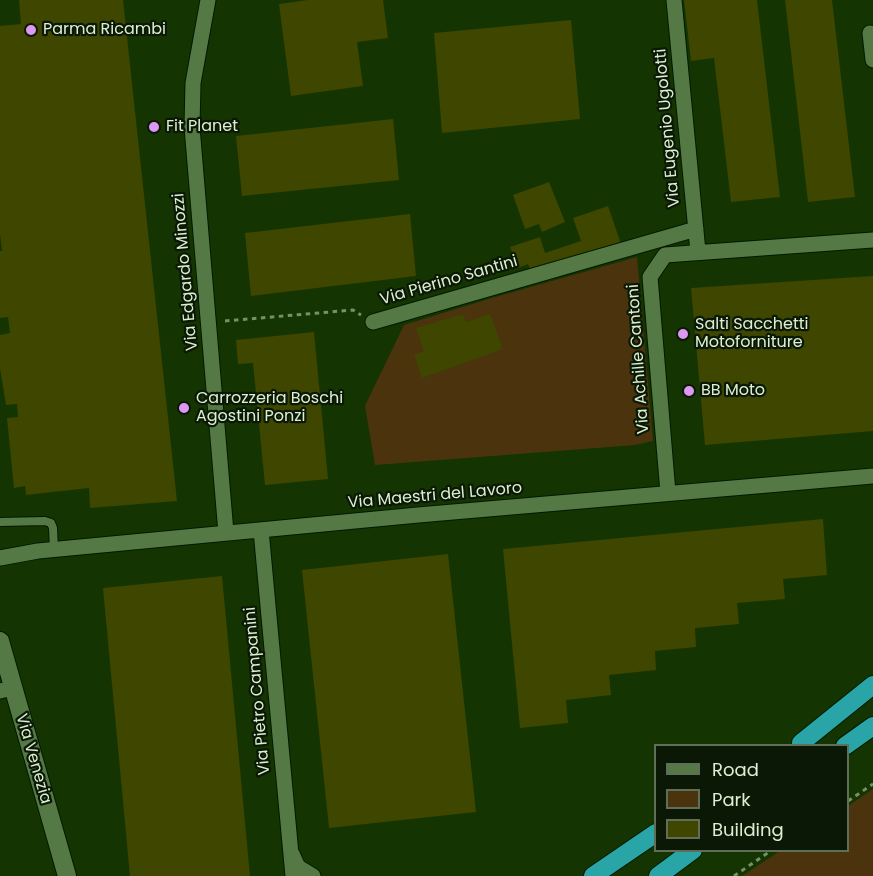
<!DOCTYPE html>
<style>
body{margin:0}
#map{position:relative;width:873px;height:876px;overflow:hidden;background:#143501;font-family:Poppins,sans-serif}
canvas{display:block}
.legend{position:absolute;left:654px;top:744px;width:195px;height:108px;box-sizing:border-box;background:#0a1805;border:2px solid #5e6e57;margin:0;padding:8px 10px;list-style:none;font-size:18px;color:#dbefd2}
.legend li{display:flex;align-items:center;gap:12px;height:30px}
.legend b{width:30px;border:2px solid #5e6e57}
</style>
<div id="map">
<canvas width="873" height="876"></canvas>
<ul class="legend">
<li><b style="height:8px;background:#557945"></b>Road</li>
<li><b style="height:16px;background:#4b340d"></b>Park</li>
<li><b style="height:16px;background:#3e4600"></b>Building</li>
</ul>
</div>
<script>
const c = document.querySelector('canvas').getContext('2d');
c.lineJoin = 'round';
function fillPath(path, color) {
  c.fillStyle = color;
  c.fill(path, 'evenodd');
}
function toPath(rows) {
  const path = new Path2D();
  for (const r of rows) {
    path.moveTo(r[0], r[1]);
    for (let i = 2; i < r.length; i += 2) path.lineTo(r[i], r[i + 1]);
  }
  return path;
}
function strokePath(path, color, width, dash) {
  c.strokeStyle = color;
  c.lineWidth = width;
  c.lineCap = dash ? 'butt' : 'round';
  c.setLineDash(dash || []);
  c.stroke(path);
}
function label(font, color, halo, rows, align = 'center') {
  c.font = font + ' Poppins,sans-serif';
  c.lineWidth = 4.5;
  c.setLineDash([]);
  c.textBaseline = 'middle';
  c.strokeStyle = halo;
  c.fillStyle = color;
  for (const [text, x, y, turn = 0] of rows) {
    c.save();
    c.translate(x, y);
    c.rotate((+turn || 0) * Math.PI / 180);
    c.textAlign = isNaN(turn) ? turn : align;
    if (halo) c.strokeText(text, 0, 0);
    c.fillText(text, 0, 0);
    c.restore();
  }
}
fillPath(toPath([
 [637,257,653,441,635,445,375,465,365,406,404,325,492,298],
 [873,789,873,876,742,876,780,851,848,850,848,806]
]), '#4b340d');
fillPath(toPath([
 [19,0,123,0,177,501,90,508,89,488,26,495,25,486,14,488,7,418,18,417,17,404,6,405,0,368,0,335,10,333,8,317,0,318,0,251,2,251,0,234,0,26,21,24],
 [308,0,383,0,388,38,357,42,363,86,291,96,279,4],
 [684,0,757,0,780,197,731,202,714,58,691,61],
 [785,0,832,0,855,197,808,202],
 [571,20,580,119,442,133,434,33],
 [393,119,399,180,242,196,236,136],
 [549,182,565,222,542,232,539,224,525,229,513,195],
 [608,206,621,244,531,272,528,264,518,268,510,247,540,237,545,253,581,241,573,218],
 [410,214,416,276,251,296,245,233],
 [873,276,873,431,705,445,691,288],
 [463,314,466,322,490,314,503,349,422,378,414,355,424,351,416,328],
 [314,332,328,479,265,485,253,363,238,364,236,340],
 [823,519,827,575,783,579,785,599,737,603,739,624,695,628,696,647,655,651,656,670,609,675,611,695,566,700,568,723,520,728,503,549],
 [448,554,476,812,329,828,302,570],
 [222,576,250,876,130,876,103,588]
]), '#3e4600');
const lane = toPath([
 [0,522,45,521,51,523,53,528,54,550]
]);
const street = toPath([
 [208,0,193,83,192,127,226,533],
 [674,0,698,252],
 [870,33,873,60],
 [373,322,696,229],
 [668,493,650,277,665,255,873,240],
 [261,530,293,876],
 [0,558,38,551,418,515,873,476],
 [0,691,13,688],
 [292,854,298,867,313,876]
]);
const secondary = toPath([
 [0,641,67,876]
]);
const highway = toPath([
 [801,743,873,685],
 [845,746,873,726],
 [593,876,656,833],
 [658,876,693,850]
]);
strokePath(lane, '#031a00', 10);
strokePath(street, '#031a00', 17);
strokePath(secondary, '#031a00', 20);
strokePath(highway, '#031a00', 20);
strokePath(toPath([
 [225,321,353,310,361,315],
 [848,801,873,784],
 [734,876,772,850]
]), '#769068', 3, [4.5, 4.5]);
strokePath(lane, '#557945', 8);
strokePath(street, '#557945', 15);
strokePath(secondary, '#557945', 18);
strokePath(highway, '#29a5a8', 18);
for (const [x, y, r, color] of [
 [31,30,6,"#dc99f4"],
 [154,127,6,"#dc99f4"],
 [683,334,6,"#dc99f4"],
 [689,391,6,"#dc99f4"],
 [184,408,6,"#dc99f4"]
]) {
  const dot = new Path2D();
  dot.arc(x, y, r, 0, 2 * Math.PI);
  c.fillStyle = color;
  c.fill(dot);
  strokePath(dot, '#0a1805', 2);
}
label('16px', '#dbefd2', '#0a1805', [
 ["Parma Ricambi",43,30],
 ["Fit Planet",166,127],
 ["Salti Sacchetti",695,325],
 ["Motoforniture",695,343],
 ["BB Moto",701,391],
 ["Carrozzeria Boschi",196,399],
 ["Agostini Ponzi",196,417]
], 'left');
label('16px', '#dbefd2', '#0a1805', [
 ["Via Eugenio Ugolotti",668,128,-95],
 ["Via Edgardo Minozzi",186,272,-95],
 ["Via Pierino Santini",449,281,-16],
 ["Via Achille Cantoni",639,359,-94],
 ["Via Maestri del Lavoro",435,496,-5],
 ["Via Pietro Campanini",258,691,-95],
 ["Via Venezia",33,759,74]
]);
</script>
